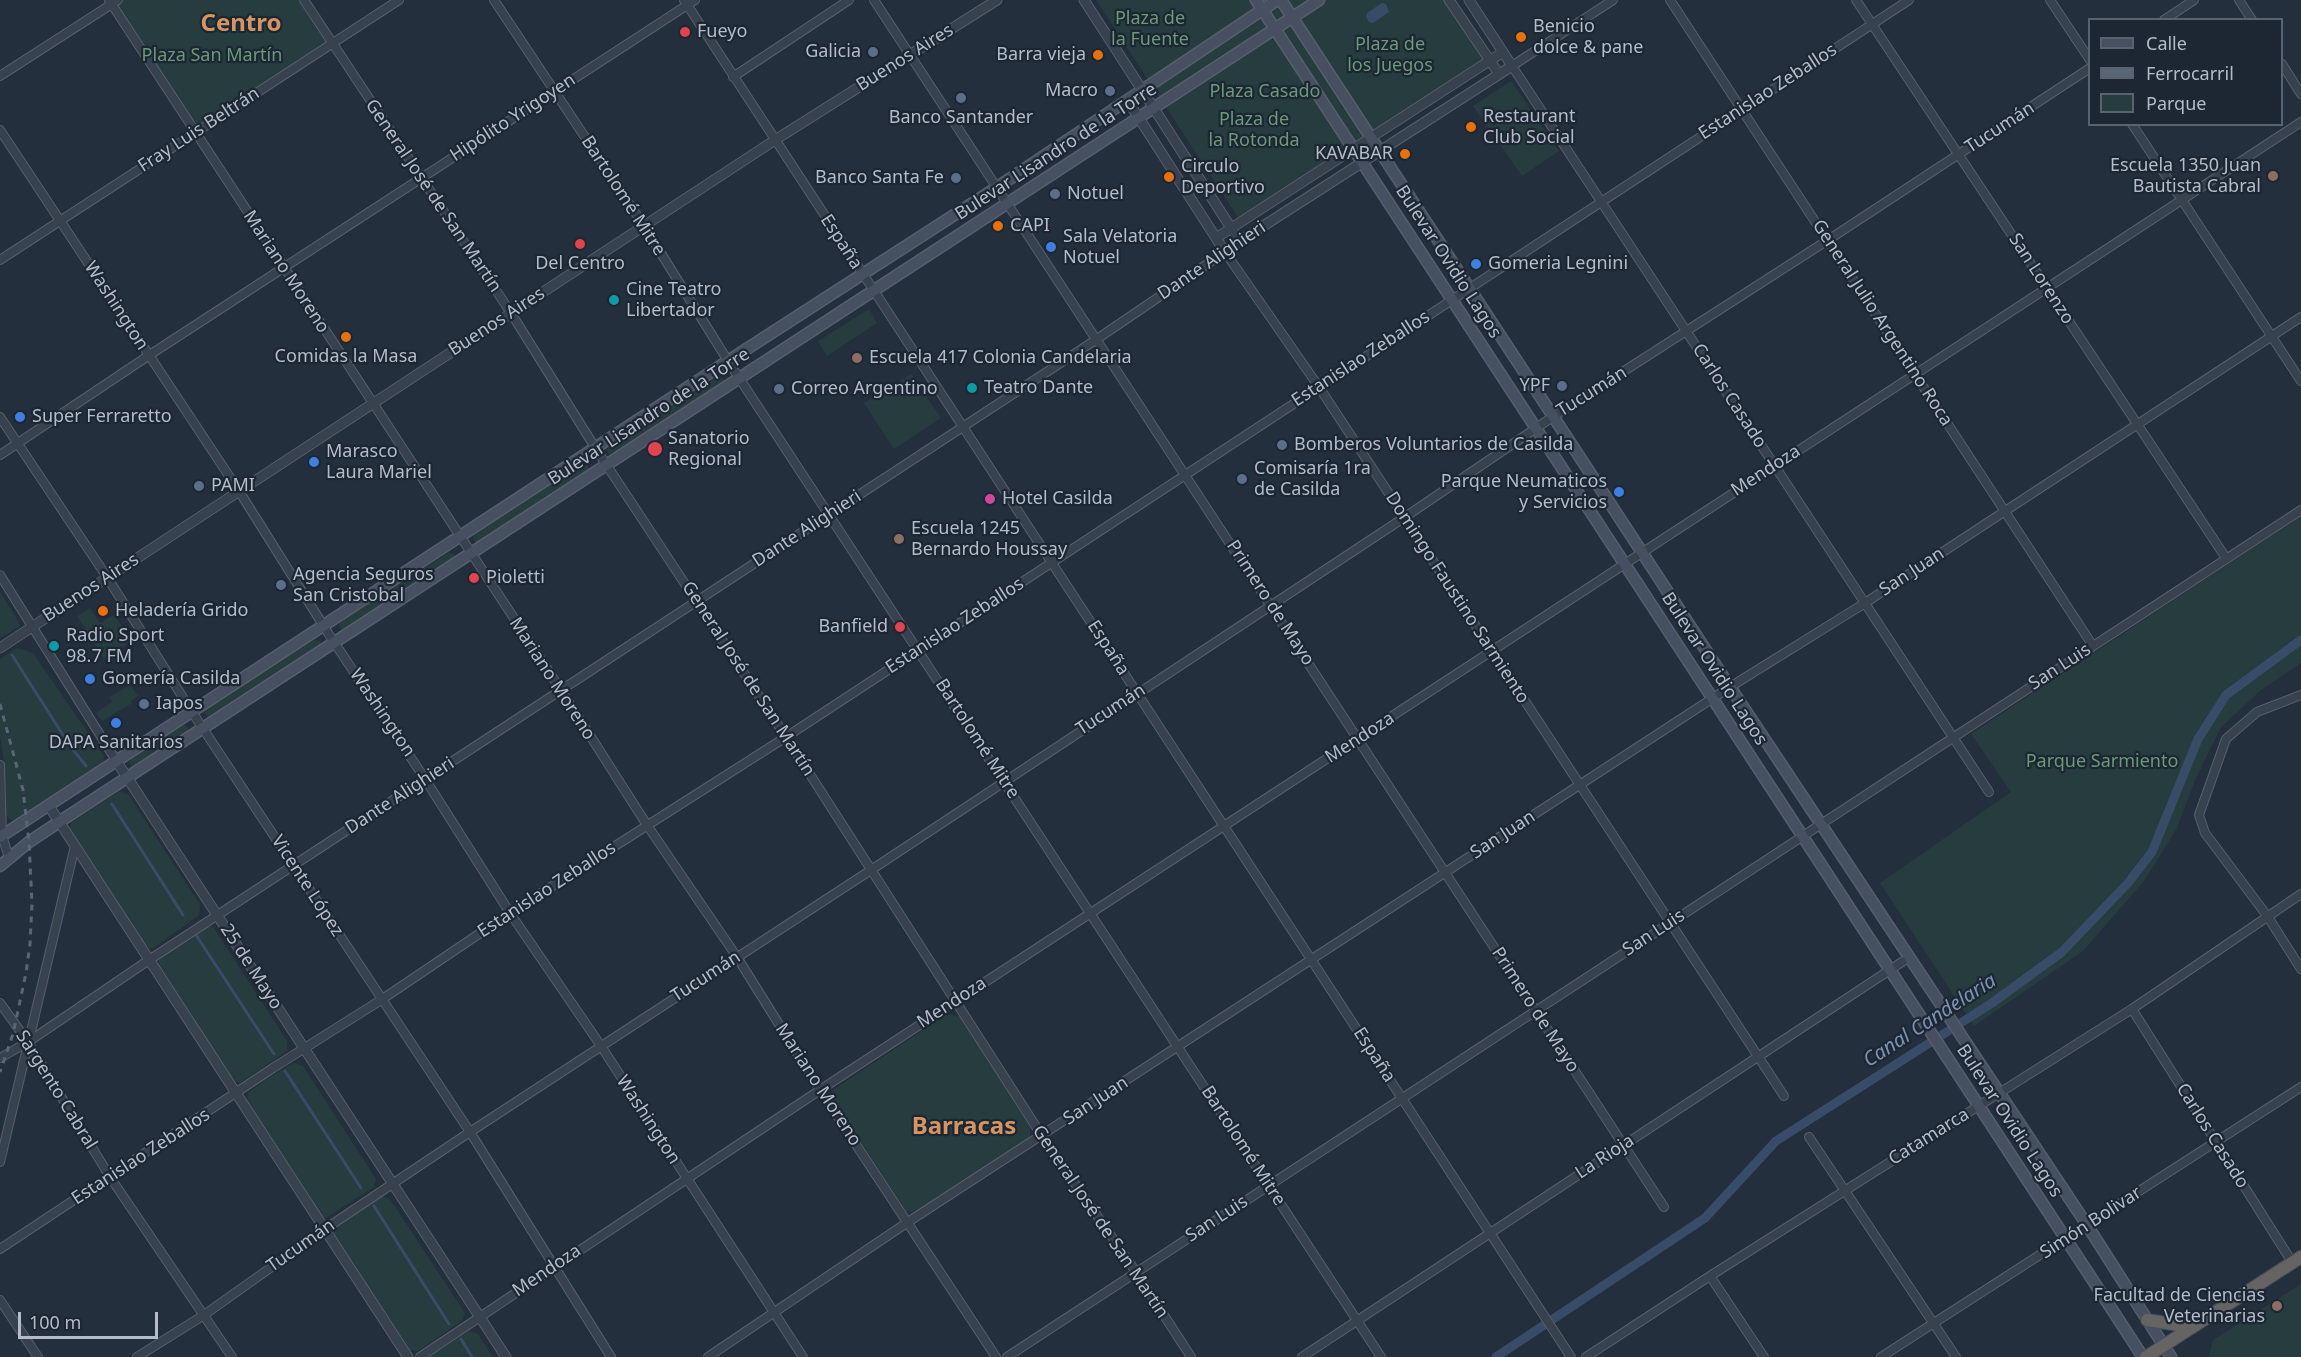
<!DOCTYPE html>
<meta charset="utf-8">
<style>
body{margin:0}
#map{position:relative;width:2301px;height:1357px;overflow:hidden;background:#242f3e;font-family:"Noto Sans",sans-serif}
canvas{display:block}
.legend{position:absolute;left:2088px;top:18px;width:195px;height:108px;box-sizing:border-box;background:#1d2633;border:2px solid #59626f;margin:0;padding:8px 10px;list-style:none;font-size:18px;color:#b4bcc9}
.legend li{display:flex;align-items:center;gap:12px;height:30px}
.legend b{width:30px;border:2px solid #59626f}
.scale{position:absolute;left:18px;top:1312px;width:140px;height:27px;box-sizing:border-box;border:3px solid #b4bcc9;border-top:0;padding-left:8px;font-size:18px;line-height:21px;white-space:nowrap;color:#b4bcc9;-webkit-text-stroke:4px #1d2633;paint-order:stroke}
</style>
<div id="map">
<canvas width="2301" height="1357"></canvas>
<ul class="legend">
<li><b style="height:8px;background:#465061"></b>Calle</li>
<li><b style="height:8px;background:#5a6575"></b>Ferrocarril</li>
<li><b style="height:16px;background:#263c3f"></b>Parque</li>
</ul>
<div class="scale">100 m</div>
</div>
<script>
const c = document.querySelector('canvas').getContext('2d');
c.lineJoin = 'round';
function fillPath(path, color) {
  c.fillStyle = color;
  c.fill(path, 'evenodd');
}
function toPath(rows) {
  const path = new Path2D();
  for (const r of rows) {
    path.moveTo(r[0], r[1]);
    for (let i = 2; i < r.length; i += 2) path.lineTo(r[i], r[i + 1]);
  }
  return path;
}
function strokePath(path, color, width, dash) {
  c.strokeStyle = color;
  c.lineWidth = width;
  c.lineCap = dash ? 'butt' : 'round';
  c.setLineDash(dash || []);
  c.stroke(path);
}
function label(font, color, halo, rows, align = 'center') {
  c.font = font + ' "Noto Sans",sans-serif';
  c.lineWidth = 4.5;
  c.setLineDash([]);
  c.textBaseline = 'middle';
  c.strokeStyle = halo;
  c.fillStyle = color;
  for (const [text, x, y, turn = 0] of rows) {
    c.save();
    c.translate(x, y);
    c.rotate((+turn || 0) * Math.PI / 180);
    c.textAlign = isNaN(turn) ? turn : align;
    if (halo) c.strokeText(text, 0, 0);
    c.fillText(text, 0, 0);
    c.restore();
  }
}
fillPath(toPath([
 [118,0,304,0,333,43,196,132,111,4],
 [1096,0,1445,0,1484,60,1239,219],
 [1511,81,1559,151,1522,176,1473,106],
 [869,309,877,323,827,356,818,341],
 [911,374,941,418,894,449,864,403],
 [716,378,722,378,725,383,616,456,610,456,607,451,608,447],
 [582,464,588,465,590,470,482,543,476,543,473,538,474,534],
 [2301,516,2301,663,2261,690,2221,727,2196,778,2176,830,2144,881,2083,951,1974,1026,1880,883,2011,792,1971,734],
 [448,553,454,554,457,558,342,631,339,626,340,622],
 [0,592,18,620,20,626,0,638],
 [90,608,100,623,114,615,132,641,104,659,77,616],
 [314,640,320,641,323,645,214,718,208,718,205,713,206,709],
 [17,648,33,653,104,756,103,764,19,821,10,819,6,816,4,760,0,737,0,659],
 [130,685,138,696,131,701,132,703,102,721,96,713,112,702,109,697],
 [182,725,186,726,189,730,188,734,138,768,132,767,129,762,130,758],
 [120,791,129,795,200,905,199,915,152,949,146,946,70,832,70,826,72,822],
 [205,925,214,928,287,1041,287,1051,240,1083,232,1080,159,967,158,960,162,956],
 [947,1014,961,1017,1030,1127,1030,1140,916,1212,906,1211,832,1098,833,1090],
 [294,1063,303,1066,376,1179,374,1187,326,1218,320,1216,247,1103,248,1093,271,1076],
 [381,1196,390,1199,465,1313,462,1321,418,1351,409,1350,332,1233,334,1225],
 [2301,1284,2301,1357,2209,1357,2213,1340],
 [469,1331,478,1334,493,1357,428,1357]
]), '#263c3f');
fillPath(toPath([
 [1382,3,1386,4,1389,12,1373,23,1369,22,1366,17,1367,13]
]), '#394c67');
strokePath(toPath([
 [12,655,70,746,86,766],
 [112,804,183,915],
 [196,935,274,1054],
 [285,1071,361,1188],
 [374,1206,449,1324],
 [461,1339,472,1357]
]), '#394c67', 3);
strokePath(toPath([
 [1496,1357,1705,1218,1776,1141,1992,1003,2062,952,2128,883,2152,852,2198,739,2226,695,2301,640]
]), '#394c67', 9);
const minor = toPath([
 [109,0,561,690,647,825,737,957,820,1090,996,1357],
 [304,0,511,313,596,449,786,737,1042,1136,1136,1272,1191,1357],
 [494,0,644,226,728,361,1381,1357],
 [684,0,1571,1357],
 [874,0,1664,1207],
 [1613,0,1512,66,1989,792],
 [1670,0,2093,646],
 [1856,0,2226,558],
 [2050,0,2090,60],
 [2239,0,2252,20],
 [2164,20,2194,0],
 [2282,64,2301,94],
 [0,76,118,0],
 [733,77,849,0],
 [2132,124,2301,381],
 [0,130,239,491,328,633,425,779,510,913,601,1046,803,1357],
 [0,260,399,0],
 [0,417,107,577,192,712,470,1132,611,1357],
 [0,455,148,356,695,0],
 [0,575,117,762],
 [2301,695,2257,712,2226,739,2199,815,2205,833,2268,917,2301,969],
 [0,765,2,836,9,857],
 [0,1003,28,1042,110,1177,232,1357],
 [2132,1009,2292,1262],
 [0,1058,28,1042,149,960,1097,339,1225,252,1319,387,1784,1096],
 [1809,1137,1956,1357],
 [0,1162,75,846],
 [0,1249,273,1068,381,1000,510,913,786,737,1909,0],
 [1710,1276,1764,1357],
 [0,1300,38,1357],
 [137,1357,204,1315,325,1229,470,1132,871,870,1405,517,1554,416,1828,240,2090,68],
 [420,1357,820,1090,2301,122],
 [708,1357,908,1222,1730,687,1865,603,2301,317],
 [1007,1357,2301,510],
 [1302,1357,1908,958],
 [1586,1357,1710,1276,2132,1009,2301,894],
 [1881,1357,2301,1087]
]);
const tertiary = toPath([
 [1084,0,1235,234],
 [1449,0,1499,74],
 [1128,101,1225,252,1240,241,1512,66,1469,0],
 [1216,238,1503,52],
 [0,648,775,140,997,0],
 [117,762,506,1357],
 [49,806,408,1357]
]);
const secondary = toPath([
 [1256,0,2143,1357],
 [1281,0,1730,687,2087,1225,2171,1357],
 [0,837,728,361,996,188,1277,0],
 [0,866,29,842,59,822,1319,0]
]);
const trunk = toPath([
 [2147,1320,2192,1327],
 [2146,1357,2301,1257]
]);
strokePath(minor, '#565f6c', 10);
strokePath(tertiary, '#565f6c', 11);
strokePath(secondary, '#565f6c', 13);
strokePath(trunk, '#434c59', 14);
strokePath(minor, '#38414e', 8);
strokePath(tertiary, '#38414e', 9);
strokePath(secondary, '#465061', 10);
strokePath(trunk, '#656462', 12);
strokePath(toPath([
 [0,704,23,790,29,842,32,903,30,944,26,973,13,1034,0,1072]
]), '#5a6575', 3, [6, 6]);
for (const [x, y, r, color] of [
 [685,32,6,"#e0444e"],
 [1521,37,6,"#e8710a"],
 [873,52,6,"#5c6f8a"],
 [1098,55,6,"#e8710a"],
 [1110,91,6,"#5c6f8a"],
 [961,98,6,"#5c6f8a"],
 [1471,127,6,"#e8710a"],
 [1405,154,6,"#e8710a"],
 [2273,176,6,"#8d6e63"],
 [1169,177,6,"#e8710a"],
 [956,178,6,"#5c6f8a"],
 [1055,194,6,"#5c6f8a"],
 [998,226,6,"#e8710a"],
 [580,244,6,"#e0444e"],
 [1051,247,6,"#3f7fe0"],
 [1476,264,6,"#3f7fe0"],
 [614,300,6,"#0f9aa8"],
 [346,337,6,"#e8710a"],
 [857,358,6,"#8d6e63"],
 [1562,386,6,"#5c6f8a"],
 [972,388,6,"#0f9aa8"],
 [779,389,6,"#5c6f8a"],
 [20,417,6,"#3f7fe0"],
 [1282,445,6,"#5c6f8a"],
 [655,449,8,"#e0444e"],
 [314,462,6,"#3f7fe0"],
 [1242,479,6,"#5c6f8a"],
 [199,486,6,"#5c6f8a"],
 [1619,492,6,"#3f7fe0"],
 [990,499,6,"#d1479c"],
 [899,539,6,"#8d6e63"],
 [474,578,6,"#e0444e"],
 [281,585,6,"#5c6f8a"],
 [103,611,6,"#e8710a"],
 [900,627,6,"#e0444e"],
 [54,646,6,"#0f9aa8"],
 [90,679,6,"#3f7fe0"],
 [144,704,6,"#5c6f8a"],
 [116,723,6,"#3f7fe0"],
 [2277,1306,6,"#8d6e63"]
]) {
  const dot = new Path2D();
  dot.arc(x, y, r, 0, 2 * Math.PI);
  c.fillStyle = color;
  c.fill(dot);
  strokePath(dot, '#1d2633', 2);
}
label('18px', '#6b9a76', '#1d2633', [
 ["Plaza de",1150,19],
 ["la Fuente",1150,40],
 ["Plaza de",1390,45],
 ["los Juegos",1390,66],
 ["Plaza San Martín",212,56],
 ["Plaza Casado",1265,92],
 ["Plaza de",1254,120],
 ["la Rotonda",1254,141],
 ["Parque Sarmiento",2102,762]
]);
label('18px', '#b4bcc9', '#1d2633', [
 ["Benicio",1533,27],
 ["dolce & pane",1533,48],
 ["Fueyo",697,32],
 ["Galicia",861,52,"right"],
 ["Barra vieja",1086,55,"right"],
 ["Macro",1098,91,"right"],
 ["Restaurant",1483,117],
 ["Club Social",1483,138],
 ["Banco Santander",961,118,"center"],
 ["KAVABAR",1393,154,"right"],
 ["Escuela 1350 Juan",2261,166,"right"],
 ["Bautista Cabral",2261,187,"right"],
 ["Circulo",1181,167],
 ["Deportivo",1181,188],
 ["Banco Santa Fe",944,178,"right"],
 ["Notuel",1067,194],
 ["CAPI",1010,226],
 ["Sala Velatoria",1063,237],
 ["Notuel",1063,258],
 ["Del Centro",580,264,"center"],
 ["Gomeria Legnini",1488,264],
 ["Cine Teatro",626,290],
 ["Libertador",626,311],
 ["Comidas la Masa",346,357,"center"],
 ["Escuela 417 Colonia Candelaria",869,358],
 ["YPF",1550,386,"right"],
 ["Teatro Dante",984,388],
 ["Correo Argentino",791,389],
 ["Super Ferraretto",32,417],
 ["Sanatorio",668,439],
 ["Regional",668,460],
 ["Bomberos Voluntarios de Casilda",1294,445],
 ["Marasco",326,452],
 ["Laura Mariel",326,473],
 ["Comisaría 1ra",1254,469],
 ["de Casilda",1254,490],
 ["Parque Neumaticos",1607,482,"right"],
 ["y Servicios",1607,503,"right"],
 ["PAMI",211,486],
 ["Hotel Casilda",1002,499],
 ["Escuela 1245",911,529],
 ["Bernardo Houssay",911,550],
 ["Agencia Seguros",293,575],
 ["San Cristobal",293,596],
 ["Pioletti",486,578],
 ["Heladería Grido",115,611],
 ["Banfield",888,627,"right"],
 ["Radio Sport",66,636],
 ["98.7 FM",66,657],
 ["Gomería Casilda",102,679],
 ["Iapos",156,704],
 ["DAPA Sanitarios",116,743,"center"],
 ["Facultad de Ciencias",2265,1296,"right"],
 ["Veterinarias",2265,1317,"right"]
], 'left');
label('18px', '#b4bcc9', '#1d2633', [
 ["Buenos Aires",905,58,-32],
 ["Estanislao Zeballos",1768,92,-33],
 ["Hipólito Yrigoyen",513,118,-33],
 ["Tucumán",2000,128,-33],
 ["Fray Luis Beltrán",199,130,-33],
 ["Bulevar Lisandro de la Torre",1056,152,-33],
 ["General José de San Martín",433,196,56],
 ["Bartolomé Mitre",623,196,57],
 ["España",841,242,57],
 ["Dante Alighieri",1212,261,-34],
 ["Bulevar Ovidio Lagos",1448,262,57],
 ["Mariano Moreno",286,272,57],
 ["San Lorenzo",2041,279,57],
 ["Washington",116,306,57],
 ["Buenos Aires",497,322,-33],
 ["General Julio Argentino Roca",1882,323,57],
 ["Estanislao Zeballos",1361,359,-33],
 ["Tucumán",1592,392,-32],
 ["Carlos Casado",1729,396,57],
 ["Bulevar Lisandro de la Torre",649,417,-33],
 ["Mendoza",1766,471,-33],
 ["Dante Alighieri",807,529,-33],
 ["San Juan",1912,572,-33],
 ["Buenos Aires",91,588,-33],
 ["Domingo Faustino Sarmiento",1457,598,57],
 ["Primero de Mayo",1270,603,57],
 ["Estanislao Zeballos",955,626,-33],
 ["España",1108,648,57],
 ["San Luis",2060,667,-33],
 ["Bulevar Ovidio Lagos",1714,669,57],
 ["Mariano Moreno",552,679,57],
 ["General José de San Martín",748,679,57],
 ["Tucumán",1111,710,-33],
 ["Washington",382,713,56],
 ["Mendoza",1360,738,-33],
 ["Bartolomé Mitre",977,739,57],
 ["Dante Alighieri",400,796,-33],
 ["San Juan",1503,835,-33],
 ["Vicente López",307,886,57],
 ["Estanislao Zeballos",547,890,-33],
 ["San Luis",1654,933,-33],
 ["25 de Mayo",251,967,57],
 ["Tucumán",706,977,-33],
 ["Mendoza",952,1003,-33],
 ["Primero de Mayo",1535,1010,57],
 ["España",1374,1055,57],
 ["Mariano Moreno",818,1085,57],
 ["Sargento Cabral",56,1090,58],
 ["San Juan",1096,1101,-33],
 ["Washington",648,1120,57],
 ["Bulevar Ovidio Lagos",2009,1121,57],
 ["Carlos Casado",2212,1136,58],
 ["Catamarca",1929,1137,-32],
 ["Bartolomé Mitre",1243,1146,57],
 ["Estanislao Zeballos",141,1157,-33],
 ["La Rioja",1605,1157,-33],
 ["San Luis",1217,1219,-33],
 ["General José de San Martín",1100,1222,56],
 ["Simón Bolivar",2091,1223,-33],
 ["Tucumán",301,1246,-35],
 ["Mendoza",547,1271,-34]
]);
label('italic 20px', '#7c92b1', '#1d2633', [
 ["Canal Candelaria",1930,1021,-33]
]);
label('bold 24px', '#d59563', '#1d2633', [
 ["Centro",241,24],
 ["Barracas",964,1127]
]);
</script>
